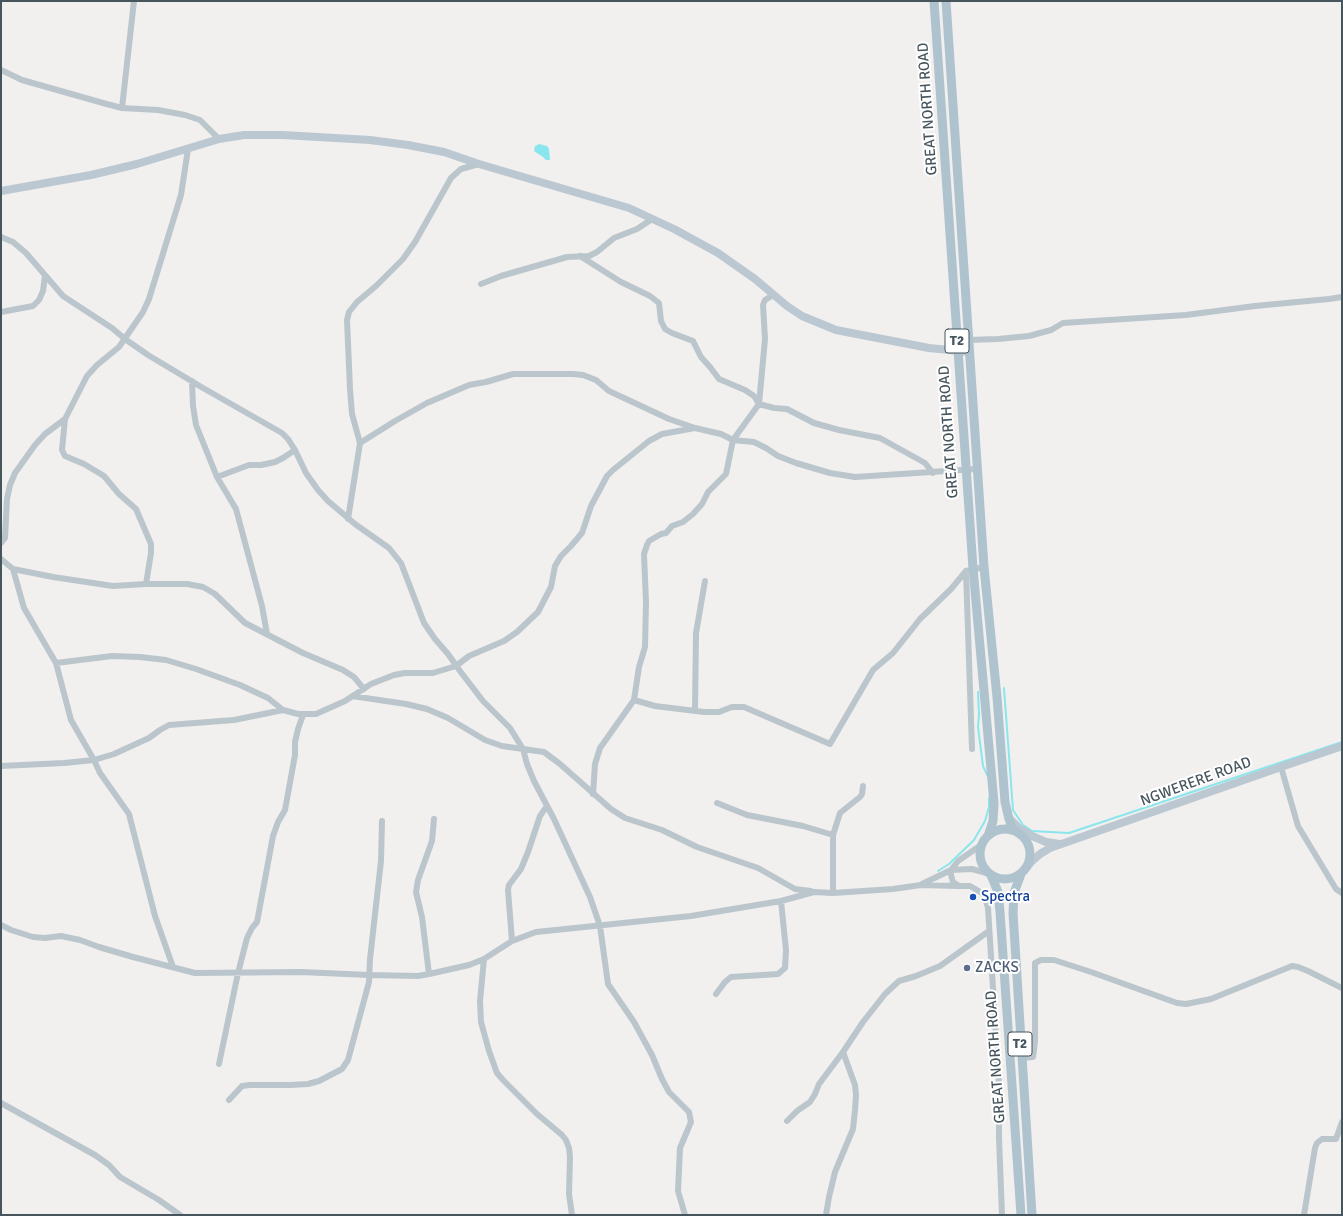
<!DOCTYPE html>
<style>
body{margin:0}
#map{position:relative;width:1343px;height:1216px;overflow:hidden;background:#f2efef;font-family:Signika,sans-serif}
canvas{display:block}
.frame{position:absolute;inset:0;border:2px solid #47555d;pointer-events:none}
</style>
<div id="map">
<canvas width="1343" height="1216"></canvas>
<div class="frame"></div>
</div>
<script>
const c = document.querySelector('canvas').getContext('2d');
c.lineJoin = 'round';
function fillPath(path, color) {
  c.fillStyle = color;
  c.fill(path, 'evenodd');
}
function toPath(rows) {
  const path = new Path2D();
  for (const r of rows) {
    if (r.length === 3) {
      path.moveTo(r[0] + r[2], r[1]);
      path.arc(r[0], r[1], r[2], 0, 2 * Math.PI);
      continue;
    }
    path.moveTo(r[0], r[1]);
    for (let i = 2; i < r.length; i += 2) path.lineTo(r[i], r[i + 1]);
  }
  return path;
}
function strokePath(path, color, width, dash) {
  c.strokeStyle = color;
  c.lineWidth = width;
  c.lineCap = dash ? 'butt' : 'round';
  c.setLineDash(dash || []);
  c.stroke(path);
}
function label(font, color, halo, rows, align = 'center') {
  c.font = font + ' Signika,sans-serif';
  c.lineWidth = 4;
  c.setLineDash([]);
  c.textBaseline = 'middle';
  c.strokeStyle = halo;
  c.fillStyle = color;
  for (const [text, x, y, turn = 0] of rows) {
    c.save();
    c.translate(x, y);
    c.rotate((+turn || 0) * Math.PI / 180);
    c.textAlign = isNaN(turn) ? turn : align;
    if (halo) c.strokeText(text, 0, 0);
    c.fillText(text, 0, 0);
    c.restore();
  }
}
fillPath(toPath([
 [539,144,547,146,549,149,550,160,546,160,543,157,534,151,535,146]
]), '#8ae6ed');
strokePath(toPath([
 [1004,688,1013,810,1023,825,1032,831,1069,833,1342,742],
 [978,692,979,715,978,727,983,766,988,777],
 [938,871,949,864,974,840,985,821,989,807,989,798]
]), '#8ae6ed', 2);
strokePath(toPath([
 [1,70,22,80,103,103,122,108,158,110,185,115,200,120,219,139],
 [122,108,134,1],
 [1,237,13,242,26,253,63,296,112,328,125,339,148,355,203,388,282,433,288,439,295,450,306,473,318,490,328,501,355,524,389,548,401,563,424,623,435,639,448,654,460,671,483,701,510,728,523,749,527,764,534,781,554,819,590,897,600,926,608,984,634,1022,652,1055,662,1079,669,1092,689,1112,691,1122,680,1148,678,1191,685,1215],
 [580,256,621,282,650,296,659,303,661,321,665,329,672,333,693,341,701,357,710,367,719,379,745,390,754,396,759,404,774,408,787,409,814,423,839,430,880,438,925,463,933,473],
 [481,284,501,276,567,257,589,256,597,252,614,238,637,229,652,219],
 [1,312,33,306,39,300,43,291,45,276],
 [968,340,998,339,1029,336,1051,330,1063,323,1186,315,1255,306,1329,299,1342,297],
 [192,381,193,406,196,425,217,477,236,509,262,606,267,634],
 [65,419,62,450,65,456,84,464,104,476,119,494,136,509,151,544,151,553,146,584],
 [360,443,395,421,427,403,469,385,486,382,513,374,573,374,583,375,596,380,609,391,669,419,695,428,721,434,733,440,754,442,766,448,778,456,796,463,830,473,855,477,977,469],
 [217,477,249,465,261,465,275,462,283,458,295,450],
 [348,519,360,443,352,414,350,389,347,320,349,312,357,302,376,286,403,259,415,242,451,178,461,169,479,164],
 [1,543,5,538,7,499,10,485,15,473,35,445,45,434,65,419,87,376,97,365,119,347,143,312,149,299,181,195,188,149],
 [1,559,13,569,24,608,56,663,71,720,94,760,100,773,129,814,155,916,173,967],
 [13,569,53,577,113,586,146,584,187,584,203,587,215,594,245,623,303,653,343,670,354,677,364,689],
 [966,571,972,749],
 [56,663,112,656,140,657,166,660,196,669,240,685,268,698,283,710],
 [352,696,406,704,427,709,448,718,485,740,502,746,544,752,560,764,611,809,625,818,662,830,697,847,758,868,795,889,811,891],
 [634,700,655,706,704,712,719,712,732,707,744,707,830,744,873,670,893,653,920,619,951,589,966,571,984,567],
 [695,710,696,633,705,581],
 [1,766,64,763,94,760,114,754,149,738,160,730,169,725,234,720,283,710,298,714,316,714,345,701,371,684,394,675,405,673,433,673,456,666,469,656,504,641,517,632,538,612,551,587,555,566,561,556,571,546,582,533,591,506,607,476,613,470,649,441,662,434,695,428],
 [1281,767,1298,826,1336,889,1342,893],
 [593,794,595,764,600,748,634,700,639,667,645,647,646,602,644,554,647,545,649,541,661,534,666,533,672,526,683,522,693,514,702,504,708,492,726,474,733,440,759,404,765,339,763,305,765,300,773,295],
 [717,803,747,815,803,826,833,835],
 [984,843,958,861,951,870,951,875,953,882,959,886,970,886,982,893,985,898,988,908,999,1085,999,1138,1002,1215],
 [922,884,951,870,972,869,990,874],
 [833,893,833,835,840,813,860,797,862,794,863,786],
 [1,925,11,930,33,937,45,938,61,936,80,940,99,947,133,957,195,973,301,972,369,975,418,976,429,974,469,965,484,959,512,941,536,932,691,916,781,901,814,892,833,893,893,889,921,885,959,886],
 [512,941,508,890,509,885,521,869,528,852,540,816,547,806],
 [484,959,480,1001,481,1022,489,1051,497,1073,503,1080,537,1114,562,1135,566,1140,569,1148,570,1157,569,1194,572,1215],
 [429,974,422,917,416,892,418,880,432,841,434,819],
 [716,994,725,982,731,977,778,974,785,968,786,950,781,901],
 [1021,1058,1033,1057,1035,1042,1035,963,1041,960,1054,960,1091,972,1177,1003,1186,1004,1211,999,1292,966,1298,967,1308,971,1342,988],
 [219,1064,238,973,247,938,252,928,257,922,273,836,278,822,285,810,295,755,295,742,298,729,303,715],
 [229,1100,242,1086,250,1085,290,1085,308,1084,319,1081,342,1069,348,1060,369,982,370,959,381,861,382,821],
 [1,1103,95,1155,109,1165,120,1177,159,1200,180,1215],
 [787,1121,797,1111,810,1102,815,1094,819,1084,843,1052],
 [826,1215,829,1197,835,1172,853,1129,855,1110,856,1095,855,1085,843,1052,863,1022,885,994,899,981,916,976,940,966,989,931],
 [1304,1215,1315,1148,1317,1143,1322,1139,1336,1139,1342,1122]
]), '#bac6cc', 6);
strokePath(toPath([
 [1,191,91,175,137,164,219,139,244,135,283,135,370,140,408,145,444,152,479,164,629,208,674,229,718,253,755,279,787,306,802,316,836,330,929,348,969,352],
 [1009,818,1019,828,1032,836,1046,842,1060,844],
 [1024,871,1031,862,1040,854,1050,848,1281,767,1342,746]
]), '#bbc8d1', 8);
strokePath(toPath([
 [934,1,973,568,994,803,993,821,988,836],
 [946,1,984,567,997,697,1005,802,1009,819,1013,830],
 [1005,854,25],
 [1021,874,1014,893,1013,913,1032,1215],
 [991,875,998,892,1000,912,1021,1215]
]), '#aec3ce', 9);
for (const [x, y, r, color] of [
 [973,897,4,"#1a4fb4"],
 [967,968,4,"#5c6f8a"]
]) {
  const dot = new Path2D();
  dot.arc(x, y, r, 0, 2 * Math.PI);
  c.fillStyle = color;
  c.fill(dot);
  strokePath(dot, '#fff', 1.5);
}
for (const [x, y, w] of [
 [957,341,24],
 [1020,1044,24]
]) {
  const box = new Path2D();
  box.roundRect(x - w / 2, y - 12, w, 24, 3);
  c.fillStyle = '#fff';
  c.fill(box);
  strokePath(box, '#47555d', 1);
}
label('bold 14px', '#47555d', null, [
 ["T2",957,341],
 ["T2",1020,1044]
]);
label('15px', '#47555d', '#fff', [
 ["GREAT NORTH ROAD",928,109,-94],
 ["GREAT NORTH ROAD",949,432,-94],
 ["NGWERERE ROAD",1196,782,-20],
 ["GREAT NORTH ROAD",996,1057,-94]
]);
label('15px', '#164399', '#fff', [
 ["Spectra",981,897]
], 'left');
label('15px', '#4e5e75', '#fff', [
 ["ZACKS",975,968]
], 'left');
</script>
